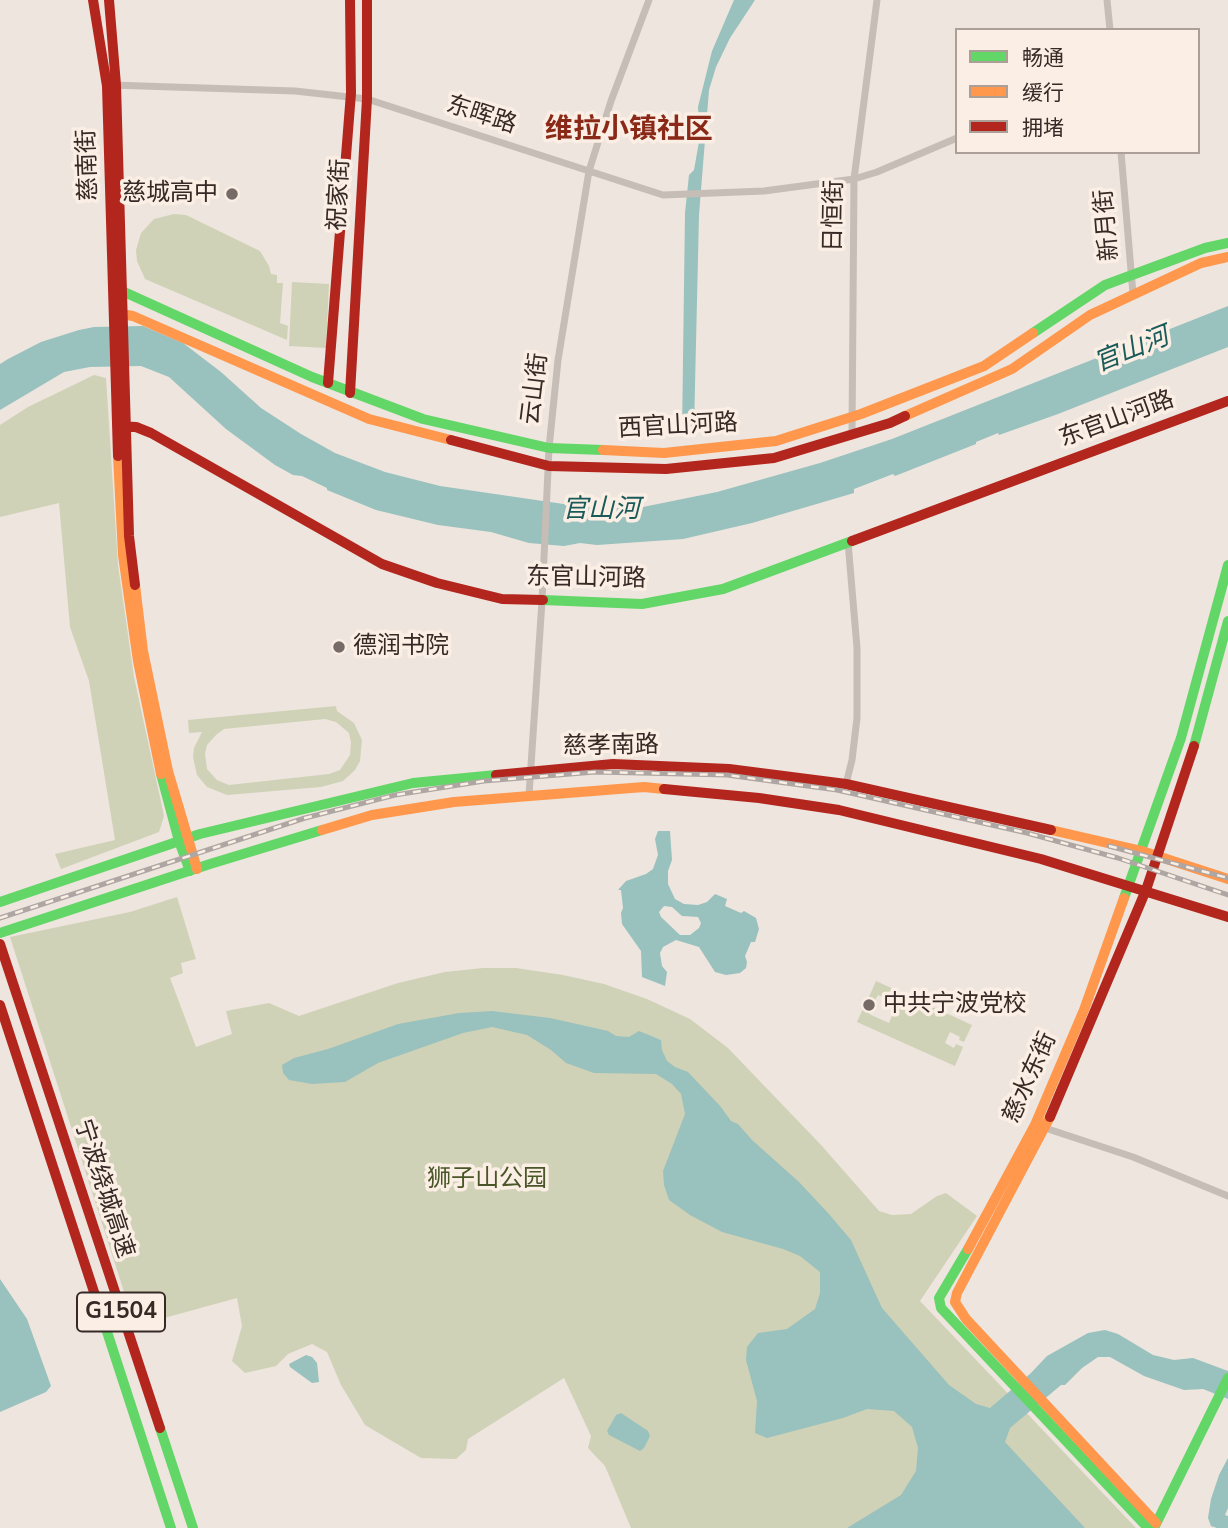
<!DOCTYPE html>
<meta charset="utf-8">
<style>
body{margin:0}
#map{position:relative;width:1228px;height:1528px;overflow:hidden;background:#ede5de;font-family:"Nunito Sans","Noto Sans SC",sans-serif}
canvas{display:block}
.legend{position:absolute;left:955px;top:28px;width:245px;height:126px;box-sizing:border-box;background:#fbeee4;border:2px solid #ac9f98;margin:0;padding:9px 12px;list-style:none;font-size:21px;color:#362926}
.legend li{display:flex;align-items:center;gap:14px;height:35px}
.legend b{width:35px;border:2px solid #ac9f98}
</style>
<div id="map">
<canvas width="1228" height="1528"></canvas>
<ul class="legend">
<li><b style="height:9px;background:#63d668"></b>畅通</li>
<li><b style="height:9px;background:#ff974d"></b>缓行</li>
<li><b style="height:9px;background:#b3261e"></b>拥堵</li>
</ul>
</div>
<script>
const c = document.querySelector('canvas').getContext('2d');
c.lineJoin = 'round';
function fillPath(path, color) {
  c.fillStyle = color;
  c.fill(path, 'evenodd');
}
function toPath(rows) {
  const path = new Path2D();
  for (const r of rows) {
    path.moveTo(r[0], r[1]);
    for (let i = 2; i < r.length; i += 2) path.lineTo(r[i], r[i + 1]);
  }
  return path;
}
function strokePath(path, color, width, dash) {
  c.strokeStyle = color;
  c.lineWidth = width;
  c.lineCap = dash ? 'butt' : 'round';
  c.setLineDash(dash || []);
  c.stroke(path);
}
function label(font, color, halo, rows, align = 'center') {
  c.font = font + ' "Nunito Sans","Noto Sans SC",sans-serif';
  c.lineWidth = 7;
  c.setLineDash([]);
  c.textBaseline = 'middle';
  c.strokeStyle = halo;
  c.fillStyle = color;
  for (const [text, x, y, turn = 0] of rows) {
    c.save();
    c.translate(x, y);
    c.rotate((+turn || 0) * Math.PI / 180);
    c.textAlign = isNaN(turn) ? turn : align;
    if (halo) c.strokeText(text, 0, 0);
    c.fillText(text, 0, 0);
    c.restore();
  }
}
fillPath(toPath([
 [174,214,186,215,260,251,269,266,271,274,277,275,277,283,283,283,280,323,288,326,287,340,145,279,137,261,136,250,141,233,154,219],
 [292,282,329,284,326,348,289,346],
 [94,375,106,378,118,565,134,677,164,816,159,832,61,869,55,854,115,840,89,681,70,627,59,503,0,517,0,425,28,407],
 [336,706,337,711,354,723,362,740,360,761,355,770,343,781,321,787,227,795,207,787,197,775,193,757,194,748,202,732,189,733,188,720],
 [325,719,336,722,349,733,351,742,350,755,340,770,329,774,229,785,217,780,207,769,205,754,207,745,217,734,224,729],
 [177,897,196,959,181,963,183,973,170,978,196,1047,232,1034,226,1011,269,1003,299,1016,398,983,445,972,483,968,516,968,563,975,604,984,647,999,690,1019,728,1048,822,1146,879,1211,892,1215,911,1214,937,1196,946,1193,977,1216,920,1301,1136,1528,631,1528,605,1466,588,1448,591,1436,564,1378,468,1439,466,1450,456,1459,421,1458,365,1425,341,1385,327,1352,312,1344,288,1354,276,1366,245,1373,232,1361,242,1326,237,1298,135,1326,10,937,130,912],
 [876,981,972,1025,964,1042,959,1040,960,1037,950,1032,945,1043,954,1048,956,1044,963,1047,955,1066,857,1022,865,1004,872,1007,869,1014,889,1023,897,1004,878,995,874,1002,868,999]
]), '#d0d2b7');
fillPath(toPath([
 [734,0,755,0,730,38,716,67,709,90,699,215,694,428,692,434,682,434,685,213,689,175,694,170,700,136,698,107,712,51],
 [1228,306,1228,347,1058,414,999,435,998,433,976,442,976,444,895,476,893,474,854,489,854,493,752,523,683,539,597,545,580,543,564,546,529,543,491,532,438,525,376,510,327,490,327,488,302,476,293,475,275,465,226,429,169,377,141,366,90,367,64,372,0,410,0,364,8,359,41,342,79,330,94,327,143,326,183,343,221,372,261,408,301,434,335,453,385,472,440,486,584,507,643,507,717,492,820,463,892,439],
 [658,831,670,831,672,860,668,871,668,884,675,899,684,904,698,905,707,902,715,894,727,899,725,906,741,913,744,911,756,918,759,929,755,942,751,942,745,956,747,962,746,968,740,973,726,975,715,972,699,947,676,940,663,947,660,953,662,966,667,972,665,986,642,977,641,951,622,924,621,913,623,908,621,890,618,890,626,881,646,874,653,869,658,855,655,839],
 [664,906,672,907,682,916,698,917,701,923,699,928,690,935,680,935,661,917,659,912],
 [492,1011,550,1018,608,1031,616,1036,629,1037,639,1031,661,1040,662,1050,667,1061,675,1067,688,1072,721,1107,731,1121,738,1124,752,1140,799,1182,828,1213,851,1240,882,1308,949,1385,976,1404,990,1408,1031,1373,1047,1356,1088,1333,1105,1330,1118,1334,1153,1355,1174,1360,1193,1358,1228,1371,1228,1399,1203,1389,1184,1390,1144,1376,1110,1357,1098,1357,1082,1368,1065,1385,1061,1385,1010,1428,1005,1442,1085,1528,847,1528,901,1495,916,1471,918,1448,912,1427,894,1411,867,1409,843,1418,767,1438,755,1433,757,1401,746,1360,747,1347,758,1333,787,1329,815,1309,820,1293,820,1272,800,1256,783,1249,722,1232,690,1215,669,1200,664,1185,663,1171,685,1114,681,1094,672,1084,656,1074,594,1073,566,1063,551,1050,527,1035,492,1027,463,1033,378,1063,345,1082,312,1084,289,1080,283,1073,282,1065,294,1058,328,1049,398,1024,459,1013],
 [0,1279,27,1319,51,1386,46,1392,0,1412],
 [306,1355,312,1357,317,1363,319,1382,312,1383,290,1367,289,1364],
 [621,1413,648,1431,650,1436,644,1448,640,1451,609,1435,607,1431,616,1415],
 [1228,1458,1228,1508,1225,1515,1228,1516,1228,1528,1217,1528,1211,1526,1208,1518,1211,1499,1219,1475]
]), '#99c1bd');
strokePath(toPath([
 [1107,0,1110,30],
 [111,85,295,91,367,99,663,195,764,191,854,179,877,172,957,138],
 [1121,152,1133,294],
 [852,434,854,179,877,0],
 [846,784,852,760,857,718,857,648,848,542],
 [529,795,542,601,549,448,558,360,589,171,611,101,649,0],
 [1042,1127,1133,1157,1228,1196]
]), '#c6bdb7', 7);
strokePath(toPath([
 [114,290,122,291,312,377,423,419,549,448,603,450],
 [1033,333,1105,285,1205,248,1228,243],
 [543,600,642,604,723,589,852,541],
 [1194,746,1228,621],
 [161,774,179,841,190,871],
 [1124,898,1181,738,1228,565],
 [0,902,200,834,413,783,496,775],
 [0,933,210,864,322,830],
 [968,1249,939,1298,941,1308,1148,1528],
 [95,1295,171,1528],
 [160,1428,193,1528],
 [1154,1528,1228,1378]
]), '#63d668', 10);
strokePath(toPath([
 [115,313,133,316,369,419,451,440],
 [905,416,1012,369,1090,315,1201,263,1228,257],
 [603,450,664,453,776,441,861,414,984,366,1033,333],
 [118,456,123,555,138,661,161,774],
 [135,585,143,651,168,771,197,869],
 [322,830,372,815,454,802,644,787,664,789],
 [1051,830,1142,851,1228,879],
 [1050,1117,957,1293,955,1302,966,1319,1156,1523],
 [968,1249,1035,1125,1084,1010,1124,898]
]), '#ff974d', 10);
strokePath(toPath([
 [93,0,107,86,118,456],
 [109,0,116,85,129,536,135,585],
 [328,383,351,93,350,0],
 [350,393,367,99,367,0],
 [117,426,136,427,151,433,382,564,437,583,502,599,543,600],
 [451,440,549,466,666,469,774,458,890,423,905,416],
 [852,541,1228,401],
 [496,775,613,764,729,769,846,784,1051,830],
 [664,789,759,798,839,810,1041,859,1228,917],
 [0,944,160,1428],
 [0,1005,95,1295],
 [1050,1117,1146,890,1194,746]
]), '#b3261e', 10);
const rail = toPath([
 [1109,846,1228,878],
 [0,918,305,818,395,795,484,781,595,772,727,775,837,790,1027,833,1118,858,1228,895]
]);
strokePath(rail, '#ada6a2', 5);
strokePath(rail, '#fbeee4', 2.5, [8]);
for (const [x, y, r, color] of [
 [232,194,7,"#766b66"],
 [339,647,7,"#766b66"],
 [869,1005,7,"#766b66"]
]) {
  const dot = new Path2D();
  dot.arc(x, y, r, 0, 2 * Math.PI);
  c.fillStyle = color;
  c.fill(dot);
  strokePath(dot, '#fbeee4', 2.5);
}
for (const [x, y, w] of [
 [121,1312,88]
]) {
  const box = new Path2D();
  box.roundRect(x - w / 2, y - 19.5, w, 39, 5);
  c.fillStyle = '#fbeee4';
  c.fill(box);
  strokePath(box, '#362926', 2);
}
label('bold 23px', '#362926', null, [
 ["G1504",121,1312]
]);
label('24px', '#362926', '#fbeee4', [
 ["东晖路",481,116,18],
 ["慈南街",89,165,-92],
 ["祝家街",340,195,-87],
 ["日恒街",835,216,-89],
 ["新月街",1108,225,-95],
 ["云山街",536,389,-83],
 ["东官山河路",1117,420,-20],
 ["西官山河路",678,427,-3],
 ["东官山河路",586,579,1],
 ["慈孝南路",611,747,-1],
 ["慈水东街",1031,1078,-66],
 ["宁波绕城高速",103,1189,72]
]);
label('24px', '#362926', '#fbeee4', [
 ["慈城高中",218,194,"right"],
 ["德润书院",353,647],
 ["中共宁波党校",883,1005]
], 'left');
label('24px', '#495627', '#fbeee4', [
 ["狮子山公园",487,1180]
]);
label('italic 26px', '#185b59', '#fbeee4', [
 ["官山河",1132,351,-22],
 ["官山河",601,511]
]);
label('bold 28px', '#8b2918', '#fbeee4', [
 ["维拉小镇社区",629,131]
]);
</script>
